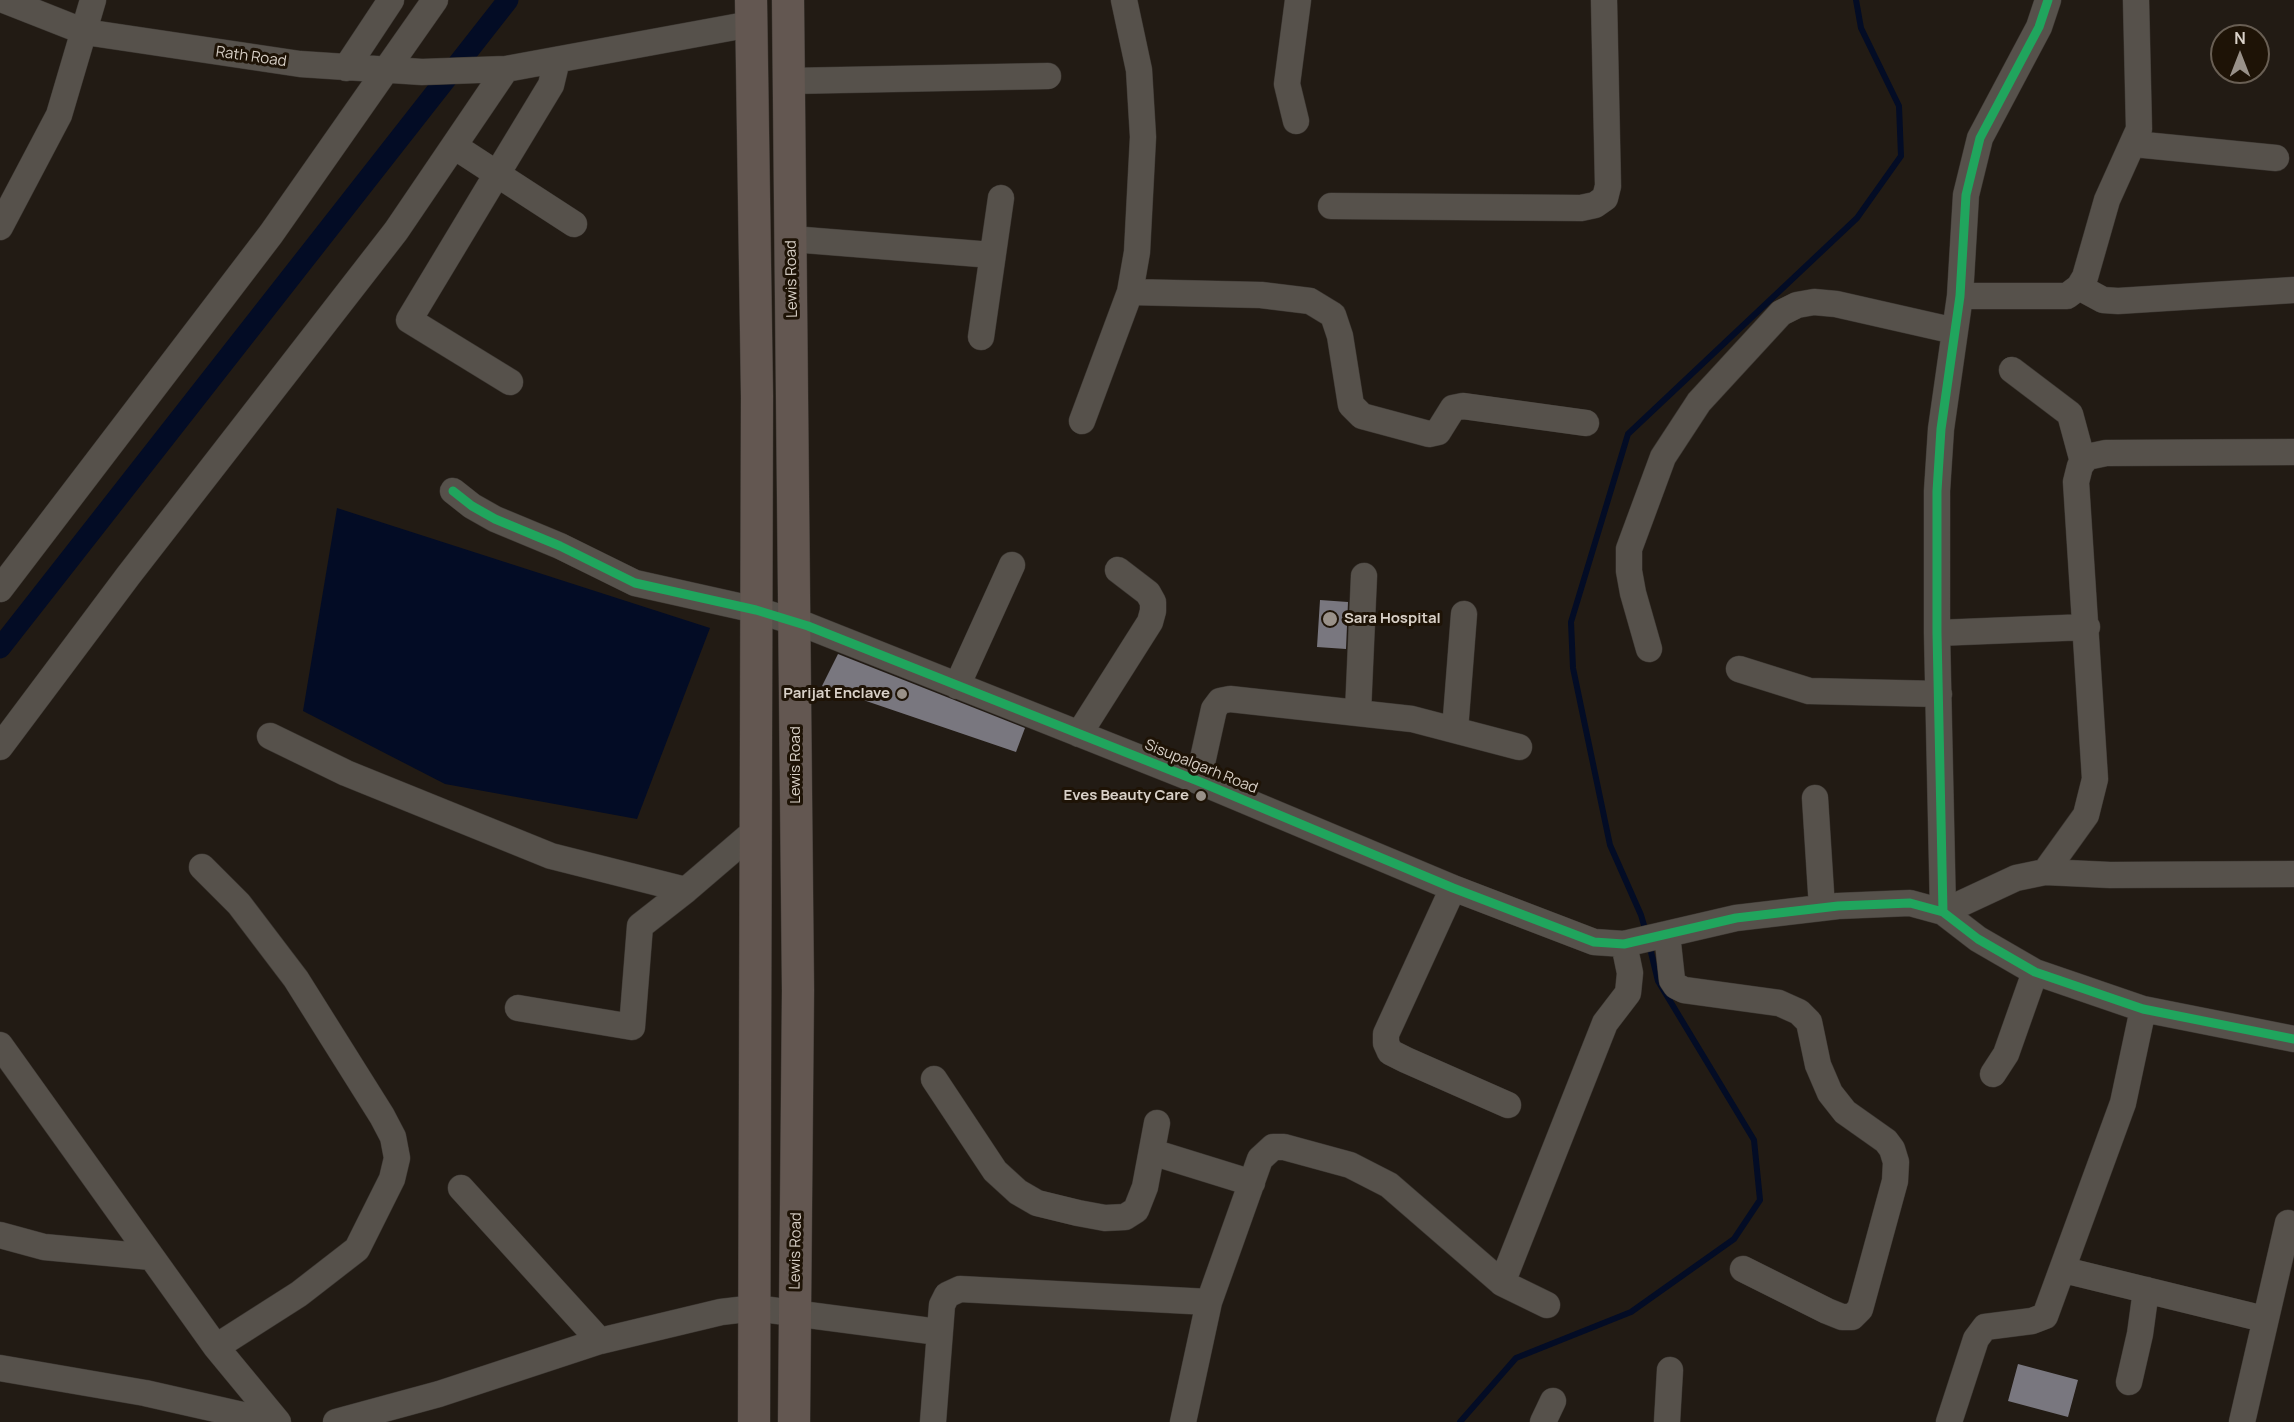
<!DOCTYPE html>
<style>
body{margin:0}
#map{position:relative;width:2294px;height:1422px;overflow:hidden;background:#221b14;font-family:Manrope,sans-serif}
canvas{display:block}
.north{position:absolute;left:2210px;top:24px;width:60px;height:60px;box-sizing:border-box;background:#1e1306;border:2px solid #695f54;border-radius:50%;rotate:0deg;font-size:16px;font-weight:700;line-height:24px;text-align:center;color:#d9d1c8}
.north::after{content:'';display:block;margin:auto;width:21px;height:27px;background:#999189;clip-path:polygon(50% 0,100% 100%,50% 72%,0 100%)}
</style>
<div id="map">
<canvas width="2294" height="1422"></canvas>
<div class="north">N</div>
</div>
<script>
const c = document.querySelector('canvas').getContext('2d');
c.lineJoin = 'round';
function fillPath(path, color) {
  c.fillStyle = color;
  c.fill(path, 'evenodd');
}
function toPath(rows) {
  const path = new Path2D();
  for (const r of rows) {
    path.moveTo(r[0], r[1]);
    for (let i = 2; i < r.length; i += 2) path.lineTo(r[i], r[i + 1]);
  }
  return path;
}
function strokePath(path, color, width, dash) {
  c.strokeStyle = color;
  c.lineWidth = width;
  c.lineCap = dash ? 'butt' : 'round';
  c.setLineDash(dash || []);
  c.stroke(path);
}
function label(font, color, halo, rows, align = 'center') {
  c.font = font + ' Manrope,sans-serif';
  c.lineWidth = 6;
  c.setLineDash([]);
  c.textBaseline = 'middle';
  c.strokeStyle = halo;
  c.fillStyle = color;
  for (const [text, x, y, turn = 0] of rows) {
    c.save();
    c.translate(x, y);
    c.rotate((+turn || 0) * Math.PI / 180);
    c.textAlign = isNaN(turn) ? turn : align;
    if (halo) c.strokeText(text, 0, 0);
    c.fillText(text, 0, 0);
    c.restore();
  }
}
fillPath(toPath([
 [337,508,710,628,637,819,445,784,303,711]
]), '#030c25');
strokePath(toPath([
 [1646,932,1641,915,1610,845,1573,668,1571,622,1628,434,1857,218,1901,156,1899,106,1861,28,1856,0],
 [1460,1422,1516,1358,1631,1312,1734,1239,1760,1200,1754,1140,1658,981,1649,944]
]), '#030c25', 6);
strokePath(toPath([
 [0,648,508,0]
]), '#030c25', 21);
fillPath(toPath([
 [1320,600,1348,602,1346,649,1317,647],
 [838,654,1025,728,1016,752,822,686],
 [2018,1364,2078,1380,2068,1417,2008,1401]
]), '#79777f');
const minor = toPath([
 [4,0,85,32,300,64,422,72,506,69,751,24],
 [557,60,551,85,497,174,574,224],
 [346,68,391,0],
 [789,81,1048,76],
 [1296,121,1287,84,1298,0],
 [2134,144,2276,158],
 [454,146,497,174,409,320,510,382],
 [1331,206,1581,208,1595,205,1605,198,1608,186,1604,0],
 [0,227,59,115,93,0],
 [792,239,992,255],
 [2079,287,2103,300,2118,301,2294,290],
 [1130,292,1261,295,1310,301,1333,315,1340,336,1351,405,1362,416,1429,434,1438,432,1453,408,1463,406,1586,423],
 [1960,296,2067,296,2079,287,2085,277,2107,200,2139,129,2136,0],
 [981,337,1001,198],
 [2012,370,2070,414,2083,462],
 [1082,421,1130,292,1137,252,1143,137,1139,70,1124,0],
 [453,491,472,506,495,519,560,546,635,583,756,610,808,626,1198,781,1453,888,1594,942,1624,944,1736,918,1838,906,1910,903,1943,912,1978,939,2035,972,2143,1009,2294,1039],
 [0,589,271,234,435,0],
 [1937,633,2087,627],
 [1649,649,1633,593,1629,571,1629,549,1663,457,1699,402,1781,313,1797,305,1814,302,1836,304,1955,331],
 [1739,669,1809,691,1939,694],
 [957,686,1012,565],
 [1358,712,1364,576],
 [1455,730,1464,614],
 [1079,734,1150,622,1153,611,1153,602,1148,593,1118,570],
 [270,736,346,773,551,856,686,890,756,830],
 [0,747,128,576,396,231,506,69],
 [1198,781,1214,709,1220,701,1230,699,1412,719,1519,747],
 [1815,798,1822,908],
 [202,867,239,904,296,979,382,1116,393,1137,397,1158,392,1179,357,1249,299,1294,216,1347],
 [2045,872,2086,815,2095,779,2076,482,2080,466,2087,457,2106,453,2294,452],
 [1453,888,1386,1034,1386,1043,1390,1052,1406,1060,1508,1105],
 [1943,912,1937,633,1937,491,1941,429,1960,296,1966,195,1980,138,2039,27,2048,0],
 [1943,912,2016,878,2045,872,2110,875,2294,874],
 [1667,934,1672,980,1676,986,1684,990,1779,1003,1799,1012,1809,1022,1818,1065,1830,1093,1845,1112,1886,1141,1892,1149,1896,1162,1895,1181,1860,1309,1852,1317,1842,1317,1827,1311,1743,1269],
 [518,1008,632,1027,640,926,686,890],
 [0,1045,216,1347,278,1422],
 [1993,1074,2006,1054,2035,972],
 [934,1079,995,1171,1018,1192,1037,1203,1078,1213,1105,1218,1125,1217,1136,1210,1145,1187,1157,1123],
 [1152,1152,1252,1183],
 [461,1188,600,1341],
 [0,1235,44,1247,151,1257],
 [2064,1270,2264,1319],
 [1502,1283,1605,1023,1628,993,1630,973,1624,944],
 [0,1368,145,1393,273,1422],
 [2129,1382,2140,1334,2146,1290],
 [336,1422,439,1394,600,1341,721,1312,755,1308,938,1332],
 [933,1422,942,1305,947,1295,960,1289,1209,1302],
 [1183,1422,1209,1302,1260,1159,1273,1147,1284,1147,1350,1165,1389,1185,1502,1283,1547,1305],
 [1543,1422,1553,1401],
 [1667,1422,1670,1370],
 [1949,1422,1976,1339,1985,1327,2032,1321,2045,1316,2123,1103,2143,1009],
 [2242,1422,2288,1223]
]);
const major = toPath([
 [751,0,757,396,754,1422],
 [788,0,798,990,794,1422]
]);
strokePath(minor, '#3c3732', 27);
strokePath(major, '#3c3732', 33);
strokePath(minor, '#56514b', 26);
strokePath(major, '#635751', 32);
strokePath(toPath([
 [453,491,472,506,495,519,560,546,635,583,756,610,808,626,1198,781,1453,888,1594,942,1624,944,1736,918,1838,906,1910,903,1943,912,1978,939,2035,972,2143,1009,2294,1039],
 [1943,912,1937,633,1937,491,1941,429,1960,296,1966,195,1980,138,2039,27,2048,0]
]), '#20a55d', 9);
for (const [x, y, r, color] of [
 [1330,619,8,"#999189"],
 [902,694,6,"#999189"],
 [1201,796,6,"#999189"]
]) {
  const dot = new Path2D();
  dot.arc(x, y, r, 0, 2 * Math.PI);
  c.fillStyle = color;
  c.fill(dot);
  strokePath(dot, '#1e1306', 2);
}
label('15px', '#d9d1c8', '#1e1306', [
 ["Rath Road",251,57,8],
 ["Lewis Road",792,279,-91],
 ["Lewis Road",796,765,-90],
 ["Sisupalgarh Road",1201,767,22],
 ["Lewis Road",796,1251,-89]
]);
label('bold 15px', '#d9d1c8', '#1e1306', [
 ["Sara Hospital",1344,619,"left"],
 ["Parijat Enclave",890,694],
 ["Eves Beauty Care",1189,796]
], 'right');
</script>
